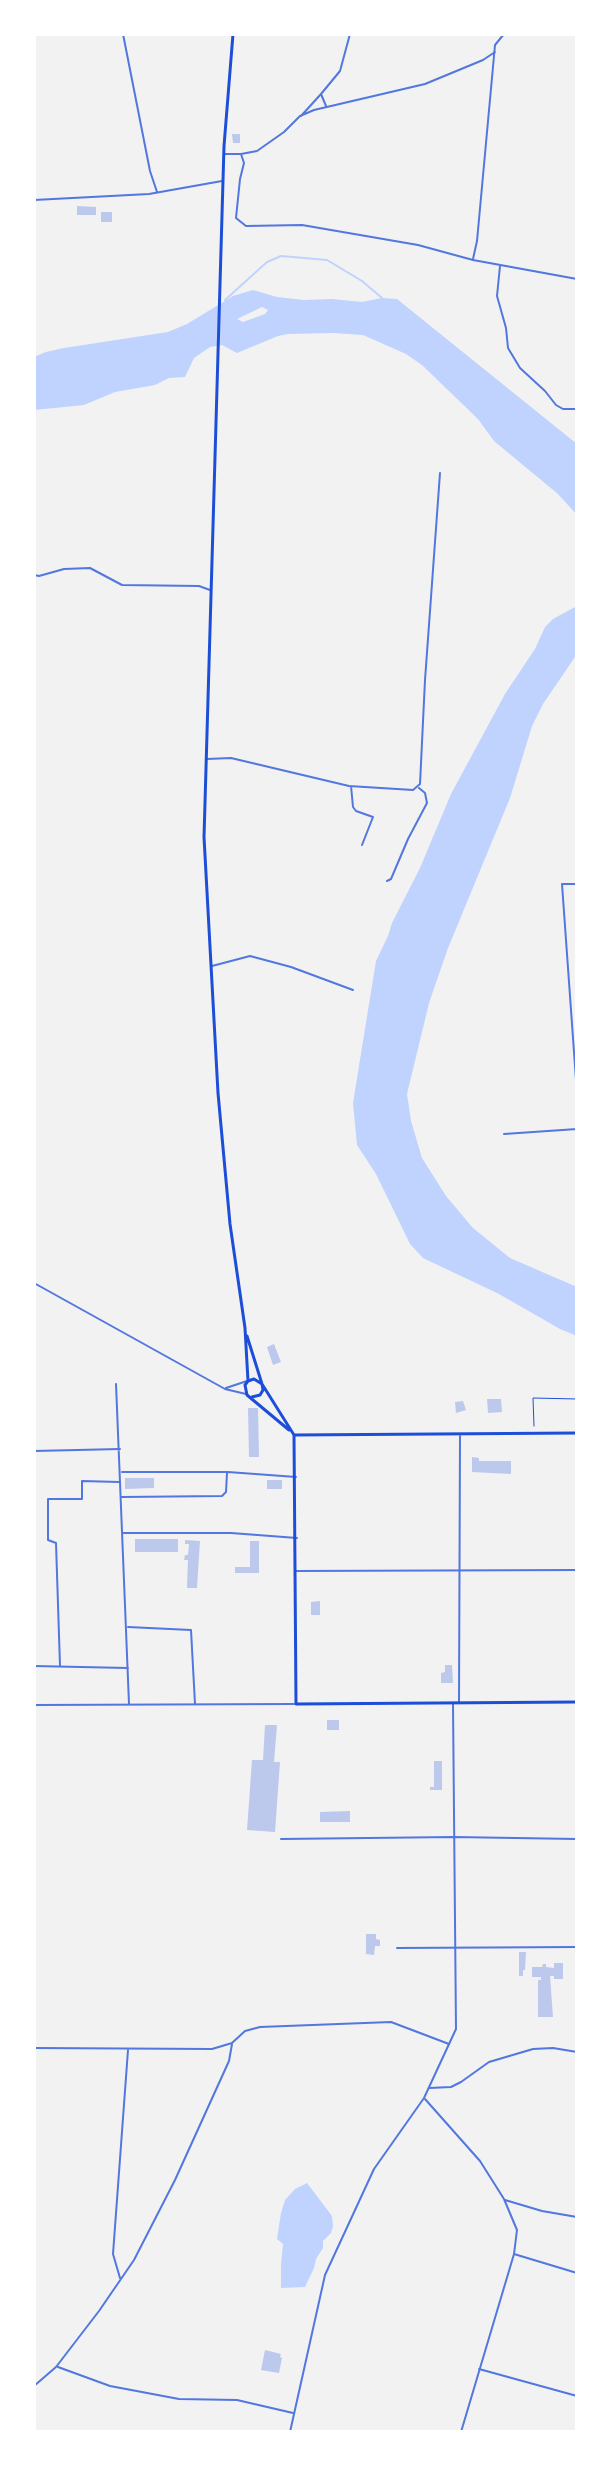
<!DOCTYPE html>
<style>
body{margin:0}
#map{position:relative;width:611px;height:2466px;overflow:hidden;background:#f2f2f2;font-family:"Times New Roman",serif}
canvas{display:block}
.frame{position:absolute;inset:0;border:36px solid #fff;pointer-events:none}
</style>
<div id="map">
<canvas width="611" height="2466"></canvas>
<div class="frame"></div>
</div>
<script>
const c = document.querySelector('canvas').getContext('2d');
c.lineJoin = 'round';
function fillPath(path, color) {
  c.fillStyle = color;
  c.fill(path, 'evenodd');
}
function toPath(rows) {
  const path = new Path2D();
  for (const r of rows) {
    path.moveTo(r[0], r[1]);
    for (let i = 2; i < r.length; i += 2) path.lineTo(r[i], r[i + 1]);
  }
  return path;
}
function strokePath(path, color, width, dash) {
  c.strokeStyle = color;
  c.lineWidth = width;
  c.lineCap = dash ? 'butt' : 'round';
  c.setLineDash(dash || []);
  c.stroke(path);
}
fillPath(toPath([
 [253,290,277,297,304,300,332,299,362,302,382,298,397,299,577,444,577,515,558,494,494,441,478,419,422,365,406,354,363,335,333,333,288,334,278,336,237,353,222,345,210,347,194,358,185,377,169,378,155,385,115,392,84,405,34,410,34,357,46,352,64,348,168,332,187,324,233,296],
 [262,307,268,310,265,314,243,322,237,319],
 [577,606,577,654,543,704,532,726,510,798,448,948,429,1003,407,1094,411,1121,422,1158,446,1196,473,1228,510,1258,577,1287,577,1336,560,1329,499,1294,423,1258,410,1244,376,1174,357,1145,353,1103,376,961,388,936,392,923,420,868,451,794,505,694,535,649,545,627,553,619],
 [307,2183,332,2216,333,2226,331,2233,323,2241,323,2248,316,2259,314,2268,305,2287,281,2288,281,2264,283,2244,277,2239,281,2213,285,2200,295,2189]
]), '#bfd3fe');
strokePath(toPath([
 [225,300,267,262,281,256,327,260,362,281,382,298]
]), '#bfd3fe', 2);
fillPath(toPath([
 [232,134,240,134,240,143,233,143],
 [77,206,96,207,96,215,77,215],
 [101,212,112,212,112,222,101,222],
 [274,1344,281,1362,273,1365,267,1347],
 [487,1399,501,1399,502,1412,488,1413],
 [463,1401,466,1410,456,1413,455,1402],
 [248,1408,258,1408,259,1457,249,1457],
 [472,1457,479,1458,479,1461,511,1461,511,1474,472,1472],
 [125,1478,154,1478,154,1488,125,1489],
 [267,1480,282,1480,282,1489,267,1489],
 [135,1539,178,1539,178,1552,135,1552],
 [185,1540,200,1541,197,1588,187,1588,188,1560,184,1560,185,1555,188,1555,189,1544,185,1544],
 [250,1541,259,1541,259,1573,235,1573,235,1567,250,1567],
 [320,1601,320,1615,311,1615,311,1602],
 [445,1665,452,1665,453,1683,441,1683,441,1673,445,1672],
 [327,1720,339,1720,339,1730,327,1730],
 [265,1725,277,1725,274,1762,280,1762,275,1832,247,1830,252,1760,263,1760],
 [434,1761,442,1761,442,1790,430,1790,430,1787,434,1787],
 [350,1811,350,1822,320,1822,320,1812],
 [366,1934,376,1934,376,1939,380,1940,380,1946,375,1946,374,1955,366,1954],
 [519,1952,526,1952,525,1970,523,1970,523,1976,519,1976],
 [554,1963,563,1963,563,1979,554,1979,554,1976,550,1976,553,2017,538,2017,538,1980,541,1980,541,1977,532,1977,532,1967,542,1967,543,1964,546,1964,546,1967,554,1968],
 [265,2350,281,2354,280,2357,282,2358,279,2373,261,2370]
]), '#bdc9ec');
strokePath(toPath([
 [534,1426,533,1398,577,1399]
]), '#1d4ed8', 1);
strokePath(toPath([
 [123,34,150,171,157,192],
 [326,106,321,94,340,71,350,34],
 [301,116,321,94],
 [224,154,241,154,244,163,240,179,236,218,246,226,302,225,418,245,473,260,577,279],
 [241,154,257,151,284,132,300,116,314,110,425,84,483,60,495,52],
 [34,200,149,194,222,181],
 [473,259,477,241,495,45,504,34],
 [500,266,497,296,506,328,508,348,520,368,545,391,556,405,563,409,577,409],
 [34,575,39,576,64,569,90,568,122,585,199,586,210,590],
 [207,759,231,758,349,786,413,790,420,784,425,680,440,473],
 [351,786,353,807,356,811,373,817,362,845],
 [387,881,391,879,408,839,427,803,425,793,419,788],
 [577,884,562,884,577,1094],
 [212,966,250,956,291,967,353,990],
 [504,1134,577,1129],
 [577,1167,577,1190],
 [116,1384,129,1704],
 [34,1451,120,1449],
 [122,1472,228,1472,296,1477],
 [122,1497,222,1496,226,1492,227,1473],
 [123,1533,231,1533,297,1538],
 [128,1627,191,1630,195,1704],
 [34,1666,128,1668],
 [60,1666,56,1543,48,1540,48,1499,82,1499,82,1481,119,1482],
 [459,1702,460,1436],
 [34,1705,294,1704],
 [281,1839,454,1837,577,1839],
 [397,1948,577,1947],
 [34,2048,212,2049,232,2043,245,2031,260,2027,391,2022,449,2044],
 [429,2088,451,2087,461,2082,489,2062,533,2049,553,2048,577,2052],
 [425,2099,480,2161,504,2199,517,2230,514,2254,461,2432],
 [505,2200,542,2211,577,2217],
 [514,2254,577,2273],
 [120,2278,113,2254,128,2050],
 [58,2367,110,2386,179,2399,237,2400,293,2413],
 [479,2369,577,2396],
 [34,2386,56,2367,99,2311,134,2260,175,2180,229,2061,232,2044]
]), '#5277de', 2);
strokePath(toPath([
 [34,1283,225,1389,246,1394],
 [226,1388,247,1381],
 [296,1571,577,1570],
 [290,2432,325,2275,374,2169,424,2098,456,2029,453,1704]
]), '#5277de', 2);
strokePath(toPath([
 [233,34,224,146,204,837,218,1093,230,1224,245,1328,248,1381],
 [247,1336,262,1384,294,1435,296,1704,577,1702],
 [252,1397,260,1395,263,1390,262,1384,254,1379,248,1381,245,1385,247,1395,289,1430],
 [294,1435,577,1433]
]), '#1d4ed8', 3);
</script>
